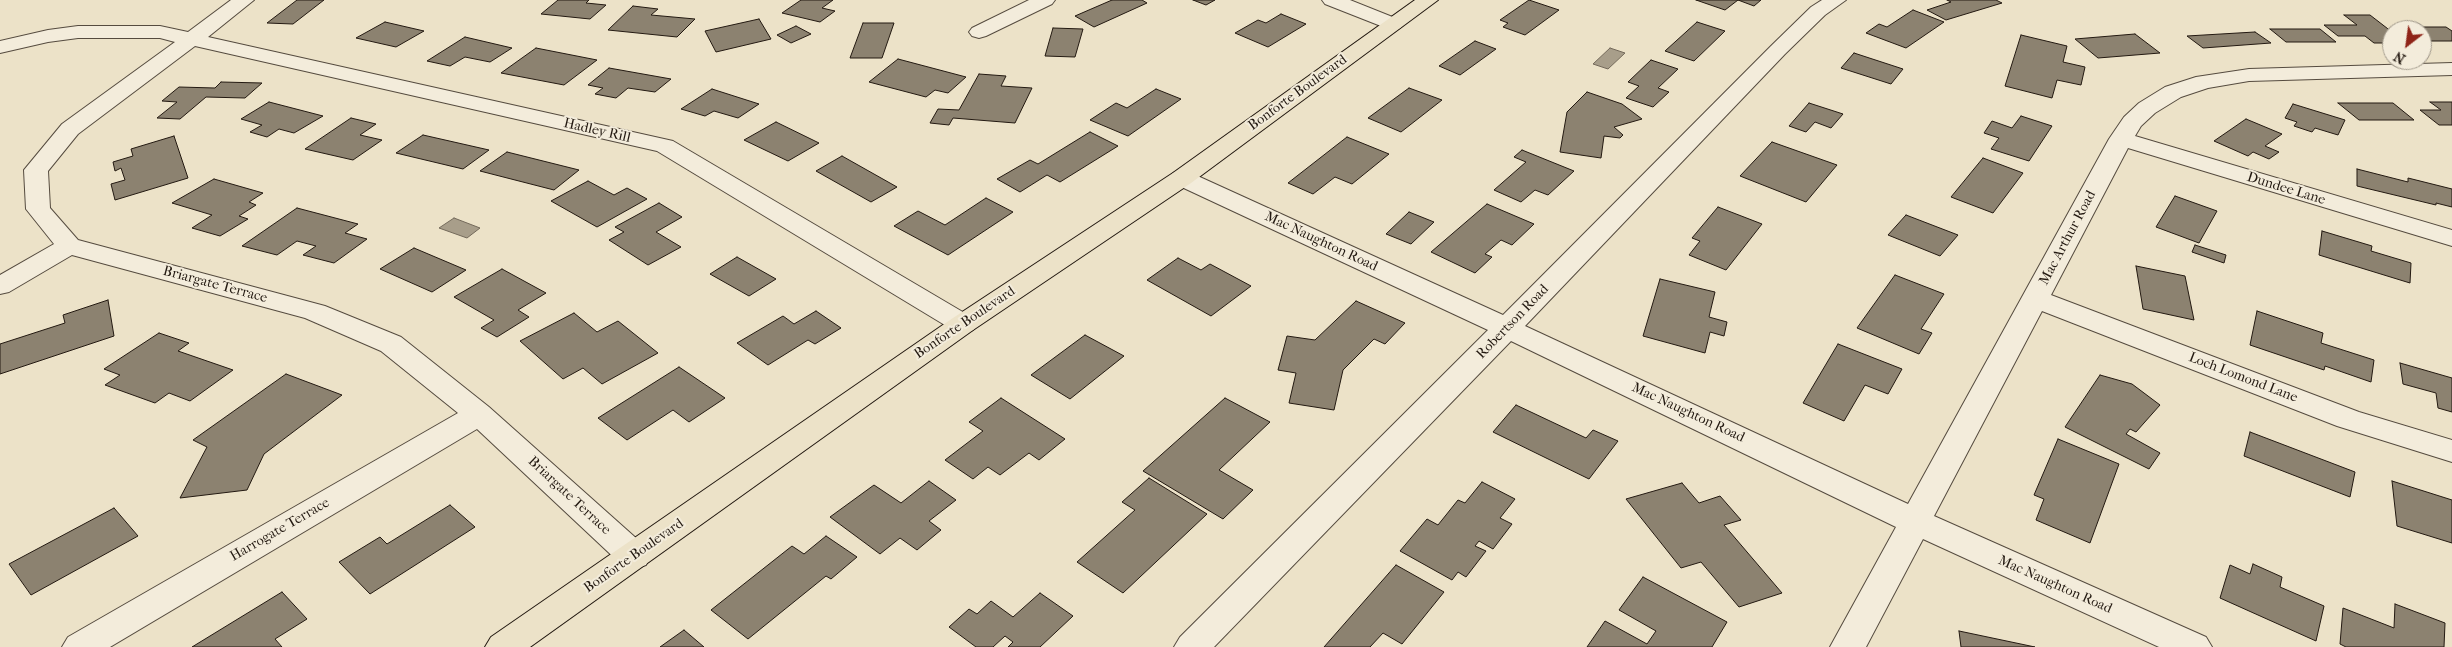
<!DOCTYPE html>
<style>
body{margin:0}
#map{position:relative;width:2452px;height:647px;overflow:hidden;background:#ece2c8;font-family:"IM FELL French Canon",serif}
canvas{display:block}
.north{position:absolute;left:2382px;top:20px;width:50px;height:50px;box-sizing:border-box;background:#f3ecdb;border:1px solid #a0988a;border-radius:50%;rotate:210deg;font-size:14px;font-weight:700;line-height:20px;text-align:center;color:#231911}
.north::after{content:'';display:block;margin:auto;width:18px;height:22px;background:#8f2418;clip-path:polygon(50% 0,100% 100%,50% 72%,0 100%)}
</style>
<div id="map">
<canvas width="2452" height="647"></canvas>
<div class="north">N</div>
</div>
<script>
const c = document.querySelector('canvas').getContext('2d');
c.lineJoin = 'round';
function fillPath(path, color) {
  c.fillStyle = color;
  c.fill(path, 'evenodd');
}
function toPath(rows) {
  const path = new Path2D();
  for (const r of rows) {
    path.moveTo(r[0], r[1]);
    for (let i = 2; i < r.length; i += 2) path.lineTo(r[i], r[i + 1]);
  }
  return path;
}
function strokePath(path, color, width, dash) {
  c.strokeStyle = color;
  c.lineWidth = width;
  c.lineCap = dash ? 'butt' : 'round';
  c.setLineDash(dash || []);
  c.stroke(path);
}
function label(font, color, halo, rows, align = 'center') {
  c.font = font + ' "IM FELL French Canon",serif';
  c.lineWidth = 4;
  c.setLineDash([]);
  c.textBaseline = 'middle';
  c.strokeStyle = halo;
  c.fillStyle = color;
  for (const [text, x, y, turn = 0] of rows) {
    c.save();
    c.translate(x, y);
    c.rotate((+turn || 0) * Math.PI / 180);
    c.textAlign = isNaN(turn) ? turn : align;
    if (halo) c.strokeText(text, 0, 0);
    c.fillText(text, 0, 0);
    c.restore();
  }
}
const water = toPath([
 [1610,48,1625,53,1608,69,1593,64,1610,48],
 [454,218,480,228,467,238,439,228,454,218]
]);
fillPath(water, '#a89e8a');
strokePath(water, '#73695a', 1);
const building = toPath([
 [297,0,324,0,293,24,267,23,297,0],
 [558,0,589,0,586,3,606,5,590,19,541,14,558,0],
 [801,0,833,0,822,8,835,11,820,22,782,13,801,0],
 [1112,0,1142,0,1147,3,1094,27,1075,16,1112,0],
 [1193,0,1215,0,1206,5,1193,0],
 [1529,0,1559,10,1525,35,1503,27,1508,23,1500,20,1529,0],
 [1696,0,1761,0,1754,6,1738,0,1725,10,1696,0],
 [1947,0,1996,0,2002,3,1946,20,1927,10,1951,2,1947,0],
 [633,6,658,9,651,15,695,19,677,37,608,30,633,6],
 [1913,10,1944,22,1906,48,1866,33,1879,24,1887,27,1913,10],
 [1281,14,1306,24,1268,47,1235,33,1258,20,1266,23,1281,14],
 [2344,15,2370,15,2392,32,2392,43,2374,43,2365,36,2338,36,2324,25,2357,25,2344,15],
 [759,19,771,39,716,52,705,31,759,19],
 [385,22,424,31,396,47,356,38,385,22],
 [1697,22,1725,31,1694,61,1665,51,1697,22],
 [863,23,894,23,882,58,850,58,863,23],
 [796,26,811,34,791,43,777,35,796,26],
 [2399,27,2446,27,2452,31,2452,41,2422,41,2422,30,2403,30,2399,27],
 [1053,28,1083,29,1075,57,1045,56,1053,28],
 [2270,29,2320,29,2336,42,2286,42,2270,29],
 [2255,32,2271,43,2203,48,2187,36,2255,32],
 [2135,34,2160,53,2098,58,2075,39,2135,34],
 [2021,35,2067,46,2063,62,2085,67,2081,85,2057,80,2052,98,2005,86,2021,35],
 [465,37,512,48,490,62,465,57,450,66,427,61,465,37],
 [1475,41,1496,49,1460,75,1439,66,1475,41],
 [536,48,597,60,564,85,501,73,536,48],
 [1854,53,1903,69,1891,84,1841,68,1854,53],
 [898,59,966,77,948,93,935,90,926,97,869,82,898,59],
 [1651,60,1678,69,1658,88,1669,92,1653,107,1626,98,1639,86,1628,82,1651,60],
 [609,68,671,79,655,92,628,88,616,98,595,94,603,88,588,85,609,68],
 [979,74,1006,76,1001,86,1032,88,1015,123,953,118,949,125,930,123,938,109,959,110,979,74],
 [221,82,262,83,245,98,206,97,180,119,157,118,177,102,162,101,179,87,215,88,221,82],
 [1409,88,1442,100,1401,132,1368,118,1409,88],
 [712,89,759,104,738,118,714,111,705,116,681,109,712,89],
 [1156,89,1181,99,1128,136,1090,120,1116,103,1127,108,1156,89],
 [1587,92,1622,104,1642,119,1614,127,1623,135,1620,138,1604,136,1601,158,1560,152,1567,112,1587,92],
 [269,102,323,116,294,133,279,129,267,137,250,132,262,125,241,119,269,102],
 [2430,102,2452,102,2452,125,2439,125,2420,110,2441,110,2430,102],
 [1809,103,1843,114,1831,128,1815,122,1806,132,1789,126,1809,103],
 [2338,103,2393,103,2414,120,2359,120,2338,103],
 [2293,104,2345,120,2338,135,2315,128,2312,132,2294,126,2297,122,2285,118,2293,104],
 [2021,116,2052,126,2029,161,1991,149,1999,138,1984,133,1992,121,2012,128,2021,116],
 [351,118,376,124,360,135,382,140,353,160,305,149,351,118],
 [2246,119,2282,134,2265,146,2279,152,2269,159,2253,152,2248,156,2214,141,2246,119],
 [776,122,819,143,788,161,744,140,776,122],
 [1090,132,1118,146,1060,182,1047,175,1020,192,997,179,1030,160,1038,164,1090,132],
 [423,135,489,150,463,169,396,153,423,135],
 [174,136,188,178,115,200,111,184,125,180,121,168,115,171,113,162,133,156,131,149,174,136],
 [1347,137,1389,154,1352,184,1335,177,1313,194,1288,183,1347,137],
 [1772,142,1837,165,1806,202,1740,176,1772,142],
 [1522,150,1574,171,1548,195,1535,190,1521,202,1494,190,1526,162,1514,157,1522,150],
 [507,152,579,170,554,190,480,171,507,152],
 [842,156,897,187,871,202,816,171,842,156],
 [1983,158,2023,173,1993,213,1951,197,1983,158],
 [2357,169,2408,182,2408,178,2452,189,2452,207,2436,203,2436,205,2357,186,2357,169],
 [214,179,263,193,249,202,256,205,239,216,248,219,220,236,192,228,212,215,172,203,214,179],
 [588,181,614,195,627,188,647,199,597,227,551,201,588,181],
 [2175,196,2217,211,2199,243,2156,227,2175,196],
 [986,198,1013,212,948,255,894,226,918,211,945,225,986,198],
 [659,203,682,217,656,232,681,247,648,265,609,240,624,232,615,227,659,203],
 [1487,204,1534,224,1512,245,1501,240,1485,254,1492,257,1475,273,1431,252,1487,204],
 [1718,207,1762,224,1726,270,1689,255,1700,241,1692,238,1718,207],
 [297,208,358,224,345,233,367,239,334,263,303,255,316,246,297,241,277,255,242,246,297,208],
 [1409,212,1434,222,1411,244,1386,234,1409,212],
 [1906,215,1958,235,1940,256,1888,235,1906,215],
 [2322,231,2372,246,2371,251,2411,263,2410,283,2319,255,2322,231],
 [2195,245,2226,255,2224,263,2192,252,2195,245],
 [414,248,466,270,432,292,380,269,414,248],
 [737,257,776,279,749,296,710,274,737,257],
 [1178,258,1201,270,1210,264,1251,286,1211,316,1147,280,1178,258],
 [2136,266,2185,276,2194,320,2143,309,2136,266],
 [502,269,546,293,518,310,529,317,497,337,481,328,494,320,454,297,502,269],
 [1895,275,1944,294,1921,329,1932,333,1919,354,1857,328,1895,275],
 [1660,279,1715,292,1709,317,1727,322,1724,336,1710,332,1705,353,1643,336,1660,279],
 [108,300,114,336,0,374,0,344,65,323,63,315,108,300],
 [1356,301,1405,323,1385,344,1374,339,1343,370,1334,410,1289,403,1296,373,1278,370,1287,336,1315,340,1356,301],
 [816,311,841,328,815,344,808,340,768,365,737,343,783,316,794,324,816,311],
 [2257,311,2323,333,2321,343,2374,360,2371,382,2325,366,2324,370,2250,345,2257,311],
 [574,313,597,332,618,321,658,353,602,384,583,368,563,379,520,341,574,313],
 [159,333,189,343,178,351,233,370,190,401,169,393,155,403,105,385,120,375,104,369,159,333],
 [1085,335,1124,356,1070,399,1031,375,1085,335],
 [1838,344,1902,369,1888,394,1865,385,1844,421,1803,403,1838,344],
 [2400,363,2452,378,2452,412,2438,408,2436,393,2403,384,2400,363],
 [679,367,725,398,689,422,673,410,627,440,598,418,679,367],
 [286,374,342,395,264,454,247,490,180,498,207,447,193,440,286,374],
 [2100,375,2132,384,2160,405,2136,432,2130,429,2126,434,2160,453,2149,469,2065,427,2100,375],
 [1001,398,1065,439,1039,460,1029,453,1000,475,988,467,973,479,945,460,983,431,969,422,1001,398],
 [1225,398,1270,422,1219,470,1253,490,1223,519,1143,471,1225,398],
 [1516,405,1586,438,1593,430,1618,441,1589,479,1493,432,1516,405],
 [2250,432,2355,472,2350,497,2244,456,2250,432],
 [2058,439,2119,464,2090,543,2036,520,2044,499,2034,495,2058,439],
 [1149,478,1207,514,1123,593,1077,562,1135,510,1122,502,1149,478],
 [929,481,956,500,929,521,941,530,917,550,900,538,880,554,830,517,874,485,901,503,929,481],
 [2392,481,2452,500,2452,543,2397,526,2392,481],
 [1482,482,1515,499,1500,518,1512,524,1493,549,1479,541,1475,546,1486,551,1466,577,1458,572,1452,580,1400,551,1427,519,1438,525,1458,500,1465,503,1482,482],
 [1682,483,1699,503,1720,496,1741,520,1724,525,1782,593,1739,607,1701,562,1681,568,1626,499,1682,483],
 [450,505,475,527,370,594,339,562,380,537,387,544,450,505],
 [114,508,138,536,31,595,9,564,114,508],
 [826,536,857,557,831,579,826,576,748,639,711,610,792,546,804,554,826,536],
 [2253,564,2282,577,2280,587,2324,606,2316,641,2220,598,2230,565,2250,574,2253,564],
 [1396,565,1444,592,1402,644,1383,633,1370,647,1324,647,1396,565],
 [1643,577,1727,622,1712,647,1587,647,1605,621,1647,644,1656,631,1619,610,1643,577],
 [282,592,307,619,275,639,282,647,192,647,282,592],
 [1040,593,1073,616,1040,647,1008,647,1013,642,1005,636,993,647,976,647,949,627,969,609,977,614,991,601,1013,617,1040,593],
 [2395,604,2445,623,2444,647,2346,647,2340,644,2343,608,2394,628,2395,604],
 [684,630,704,647,660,647,684,630],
 [1959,631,2035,647,1961,647,1959,631]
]);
fillPath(building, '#8c8270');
strokePath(building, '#231911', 1);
const minor = toPath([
 [231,0,254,0,208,37,673,141,973,318,977,324,973,330,963,333,953,330,657,151,195,46,78,134,48,171,50,208,78,240,325,306,401,337,489,407,646,547,650,556,646,565,634,569,622,565,477,429,110,647,62,647,68,637,458,413,381,351,305,318,72,255,9,292,0,294,0,275,54,244,26,209,24,170,62,124,175,42,160,38,78,38,48,42,0,53,0,41,48,30,78,26,160,26,188,32,231,0],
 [1029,0,1055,0,1052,4,986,36,979,38,972,36,969,32,972,28,1029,0],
 [1322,0,1350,0,1400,20,1403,24,1400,28,1393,30,1386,28,1325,4,1322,0],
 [1822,0,1846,0,1825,15,1785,54,1525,326,1908,504,2109,139,2124,117,2139,103,2165,87,2196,77,2249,69,2452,63,2452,75,2249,81,2208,88,2181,97,2155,113,2141,126,2135,136,2452,230,2452,246,2128,148,2051,295,2359,412,2452,440,2452,462,2337,426,2042,311,1934,516,2206,637,2212,647,2159,647,1923,539,1866,647,1830,647,1896,527,1511,341,1214,647,1174,647,1180,637,1488,330,1173,183,1170,178,1173,173,1182,171,1191,173,1503,315,1771,46,1811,7,1822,0]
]);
const major = toPath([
 [1415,0,1438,0,1191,183,973,330,530,647,485,647,491,637,953,318,1173,173,1415,0]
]);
strokePath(minor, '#554b3f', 2);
strokePath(major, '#231911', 2);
fillPath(minor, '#f3ecdb');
fillPath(major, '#ece2c8');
label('14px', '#231911', '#f3ecdb', [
 ["Bonforte Boulevard",1298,93,-36],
 ["Hadley Rill",597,131,13],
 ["Dundee Lane",2286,189,17],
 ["Mac Arthur Road",2068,238,-62],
 ["Mac Naughton Road",1321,242,25],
 ["Briargate Terrace",215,285,15],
 ["Robertson Road",1513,322,-46],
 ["Bonforte Boulevard",965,323,-34],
 ["Loch Lomond Lane",2243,378,21],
 ["Mac Naughton Road",1688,413,25],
 ["Briargate Terrace",569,496,43],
 ["Harrogate Terrace",280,530,-30],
 ["Bonforte Boulevard",634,556,-35],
 ["Mac Naughton Road",2055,585,24]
]);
</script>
